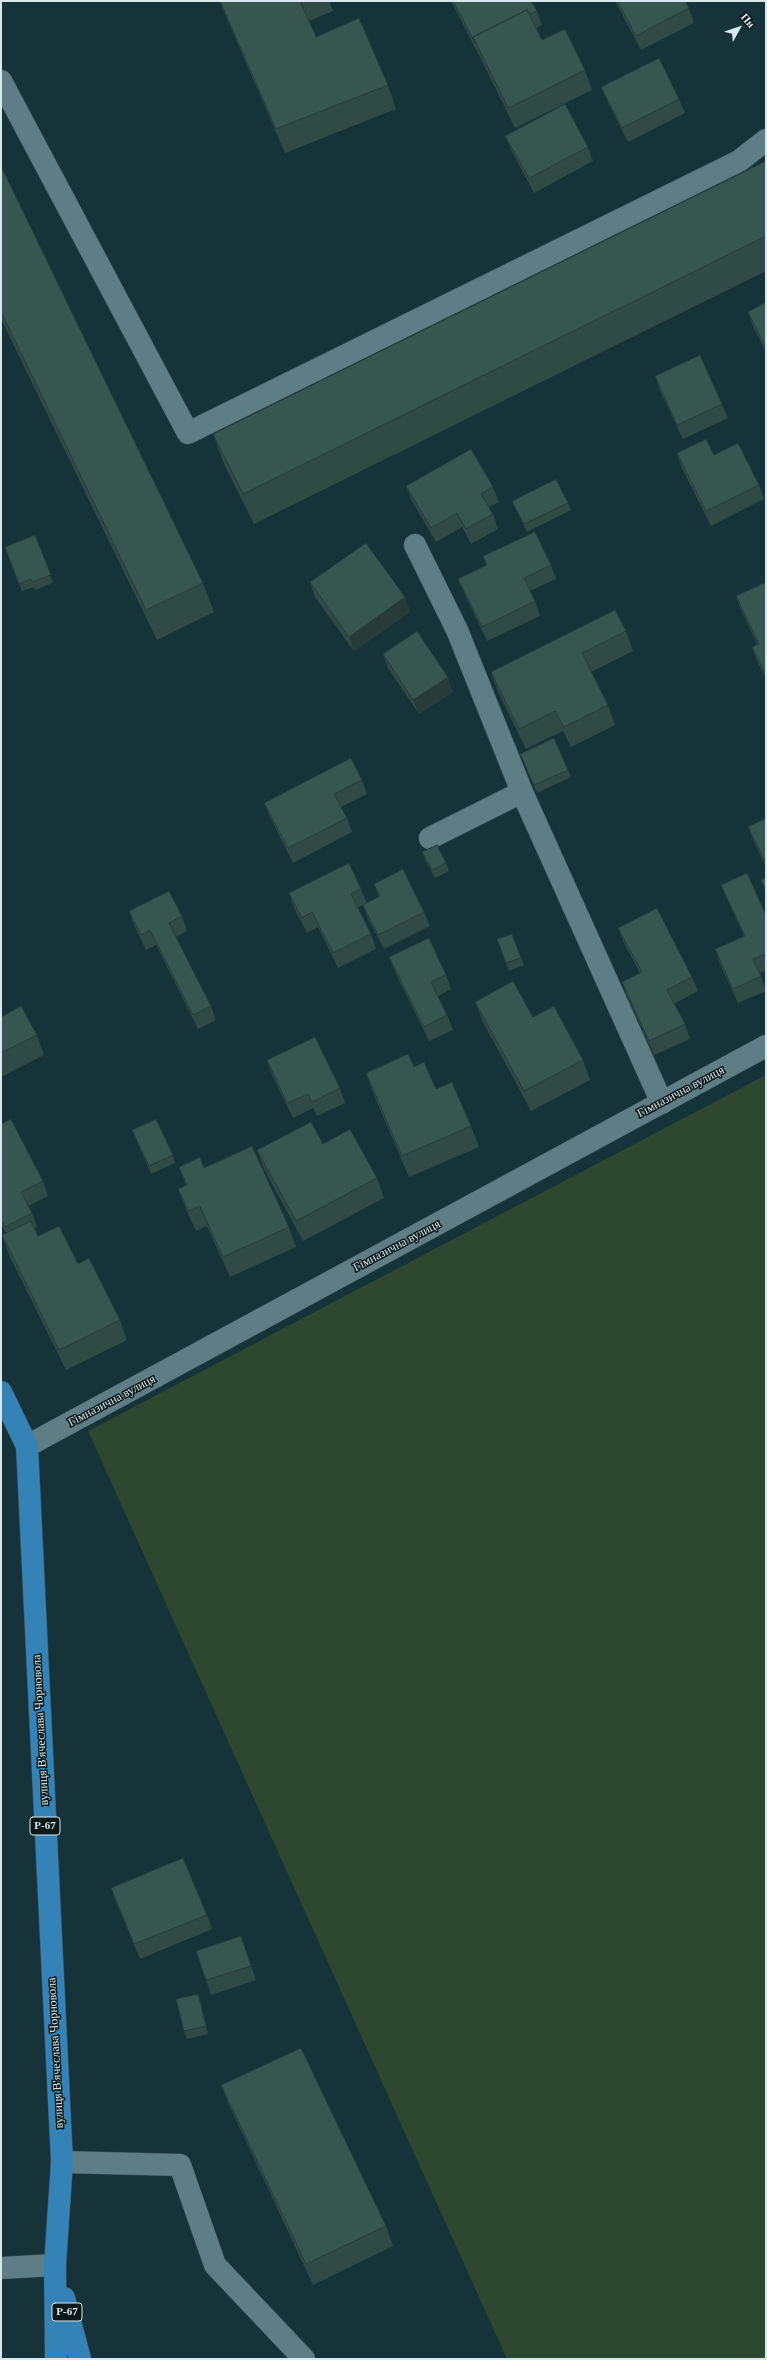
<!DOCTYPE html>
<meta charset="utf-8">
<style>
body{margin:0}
#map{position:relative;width:767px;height:2360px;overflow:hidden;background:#163339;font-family:"Times New Roman",serif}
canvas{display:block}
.frame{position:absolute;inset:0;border:2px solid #d8e8ec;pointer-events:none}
.north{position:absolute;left:719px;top:8px;width:40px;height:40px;-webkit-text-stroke:3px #0c191b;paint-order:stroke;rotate:50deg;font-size:11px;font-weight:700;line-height:16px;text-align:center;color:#d8e8ec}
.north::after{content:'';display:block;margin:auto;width:14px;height:18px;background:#d8e8ec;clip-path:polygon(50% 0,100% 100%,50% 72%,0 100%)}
</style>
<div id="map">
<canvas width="767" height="2360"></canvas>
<div class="frame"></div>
<div class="north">Пн</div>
</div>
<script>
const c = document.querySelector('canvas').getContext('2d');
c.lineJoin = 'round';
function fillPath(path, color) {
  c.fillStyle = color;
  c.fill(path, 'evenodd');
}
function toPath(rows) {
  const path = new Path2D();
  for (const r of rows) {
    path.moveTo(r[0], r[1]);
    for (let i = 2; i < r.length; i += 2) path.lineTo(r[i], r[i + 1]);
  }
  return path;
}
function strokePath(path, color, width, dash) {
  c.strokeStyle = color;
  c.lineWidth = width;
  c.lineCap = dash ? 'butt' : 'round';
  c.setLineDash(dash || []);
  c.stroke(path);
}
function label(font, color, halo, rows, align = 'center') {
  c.font = font + ' "Times New Roman",serif';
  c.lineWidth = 3;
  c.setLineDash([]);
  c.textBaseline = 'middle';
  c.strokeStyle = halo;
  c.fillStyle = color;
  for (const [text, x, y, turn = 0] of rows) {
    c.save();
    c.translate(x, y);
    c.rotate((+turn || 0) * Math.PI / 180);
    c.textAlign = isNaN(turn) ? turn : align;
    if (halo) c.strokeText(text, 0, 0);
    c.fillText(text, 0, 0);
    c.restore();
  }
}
fillPath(toPath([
 [766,1075,766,2359,507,2359,88,1431]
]), '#2d482e');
const minor = toPath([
 [1,81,188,433,739,161,766,140],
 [415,545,457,630,522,792,662,1103],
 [430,838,522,792],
 [27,1446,766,1046],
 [62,2162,180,2165,215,2265,304,2359],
 [1,2268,55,2265]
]);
const major = toPath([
 [1,1392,27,1446,62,2162,55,2265,56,2359],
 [64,2298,80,2359]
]);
strokePath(minor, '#385055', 23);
strokePath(major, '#385055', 23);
strokePath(minor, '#5e7d84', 22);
strokePath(major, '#3482b6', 22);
fillPath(toPath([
 [219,1,329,1,333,11,309,21,316,37,388,85,396,109,285,153],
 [451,1,531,1,537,11,542,25,536,28,542,40,585,70,592,90,515,128,480,57],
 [615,1,685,1,689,8,694,23,641,50],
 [601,87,679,99,685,113,628,142,607,101],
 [505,136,588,147,593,161,534,193,511,150],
 [766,161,766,271,254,524,224,464,213,434],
 [1,166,203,583,214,612,157,640,1,319],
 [766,302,766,352,753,326,748,312],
 [655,376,722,404,728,418,683,439,660,391],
 [677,453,714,455,759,485,764,499,711,526,682,468],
 [406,486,493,487,499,502,489,507,493,514,498,529,471,544,462,527,436,542,412,501],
 [512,501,568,503,571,510,527,532,515,508],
 [35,535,53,583,35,590,34,587,22,591,5,547],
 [483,556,551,565,556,579,530,591,535,601,540,616,487,641,464,593,458,579,486,566],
 [310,582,405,597,410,612,354,651,315,597],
 [766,582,766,679,757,661,752,647,757,644,741,610,736,596],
 [626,631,633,651,591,672,608,705,615,725,571,747,563,731,526,749,498,692,491,672],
 [383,654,453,692,419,714,388,668],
 [520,754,568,770,571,777,537,793,523,761],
 [362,780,367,794,341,807,347,818,352,832,293,863,270,817,264,803],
 [766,818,766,867,754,842,748,827],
 [422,852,446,863,449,871,435,878,425,860],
 [766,877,766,893,761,880],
 [374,884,424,912,430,926,384,949,368,919,363,905,357,908,371,934,376,949,338,968,318,927,307,933,294,908,289,893,361,889,367,903,379,897],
 [721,885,766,915,766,970,760,973,766,991,738,1003,720,964,715,949,744,936,727,899],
 [129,911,182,916,187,931,176,937,211,1006,216,1020,198,1029,156,945,146,950,134,925],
 [618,928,692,977,698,991,674,1004,685,1024,690,1039,654,1055,627,996,622,982,640,973,624,943],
 [512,934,524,965,509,971,497,939],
 [389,957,446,975,451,989,438,996,447,1015,453,1030,429,1041,395,972],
 [475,1002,533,1017,583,1060,590,1080,531,1111,483,1022],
 [1,1017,37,1035,44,1055,1,1077],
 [267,1060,340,1088,345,1103,317,1116,313,1108,293,1118,272,1075],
 [414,1067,471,1126,479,1147,409,1177,373,1093,366,1073],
 [1,1124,43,1181,48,1196,28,1206,32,1213,37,1227,34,1229,38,1236,78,1264,120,1320,127,1340,66,1370,9,1255,2,1235,6,1233,1,1224],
 [132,1130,173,1155,175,1163,151,1174],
 [323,1144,377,1178,384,1198,303,1241,265,1171,257,1150],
 [179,1167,204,1168,289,1227,296,1247,230,1277,207,1226,196,1231,186,1209,178,1189,186,1186],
 [111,1888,207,1915,212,1929,140,1959,116,1902],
 [241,1936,256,1980,211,1995,206,1980],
 [201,2002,208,2034,187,2039,184,2031],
 [221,2085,386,2226,393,2246,313,2285,229,2105]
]), '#304a45');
fillPath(toPath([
 [405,597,410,612,354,651,349,637],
 [448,677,453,692,419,714,413,700],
 [198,1994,201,2002,208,2034]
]), '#273c38');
const building = toPath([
 [220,1,300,1,316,37,359,18,388,85,276,129,220,1],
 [453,1,531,1,537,11,530,14,527,10,473,37,475,43,453,1],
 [617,1,685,1,689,8,636,36,617,1],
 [527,10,542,40,565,29,585,70,508,108,473,37,527,10],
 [659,58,679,99,622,128,601,87,659,58],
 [565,104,588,147,529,178,505,136,565,104],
 [766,161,766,236,243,494,213,434,766,161],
 [1,166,203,583,146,610,1,312,1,166],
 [766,302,766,348,748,312,766,302],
 [700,355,722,404,677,425,655,376,700,355],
 [706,439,714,455,738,443,759,485,706,511,677,453,706,439],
 [471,449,493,487,481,494,493,514,466,529,457,513,431,528,406,486,471,449],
 [556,479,568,503,524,524,512,501,556,479],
 [535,532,551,565,524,578,535,601,482,627,458,579,487,565,483,556,535,532],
 [35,535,51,575,32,582,31,579,19,584,5,547,35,535],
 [366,543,405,597,349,637,310,582,366,543],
 [766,582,766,675,752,647,759,644,736,596,766,582],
 [615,610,626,631,582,653,608,705,564,727,555,711,519,729,491,672,615,610],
 [417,631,448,677,413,700,383,654,417,631],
 [554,738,568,770,534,785,520,754,554,738],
 [351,758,362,780,334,794,347,818,288,848,264,803,351,758],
 [766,818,766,863,748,827,766,818],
 [437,845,446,863,432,870,422,852,437,845],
 [349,863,361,889,351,894,371,934,333,953,312,912,302,918,289,893,349,863],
 [403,869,424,912,378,935,363,905,380,896,374,884,403,869],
 [747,873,766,915,766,954,753,959,761,976,733,989,715,949,745,936,721,885,747,873],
 [766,877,766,890,761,880,766,877],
 [169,891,182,916,169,923,211,1006,193,1015,150,930,141,935,129,911,169,891],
 [657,908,692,977,667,990,685,1024,649,1041,622,982,642,972,618,928,657,908],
 [512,934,521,958,506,963,497,939,512,934],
 [429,938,446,975,431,982,447,1015,424,1027,389,957,429,938],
 [513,981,533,1017,554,1006,583,1060,524,1091,475,1002,513,981],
 [21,1006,37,1035,1,1053,1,1017,21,1006],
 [315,1037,340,1088,312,1102,308,1094,287,1103,267,1060,315,1037],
 [408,1054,414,1067,424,1062,436,1089,452,1082,471,1126,402,1156,366,1073,408,1054],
 [11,1119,43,1181,21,1192,32,1213,5,1227,1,1220,1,1124,11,1119],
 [156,1119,173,1155,149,1166,132,1130,156,1119],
 [311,1122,323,1144,350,1129,377,1178,296,1221,257,1150,311,1122],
 [252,1146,289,1227,223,1257,200,1206,189,1211,178,1189,187,1185,179,1167,200,1157,204,1168,252,1146],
 [31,1221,38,1236,59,1226,78,1264,89,1258,120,1320,59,1350,2,1235,31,1221],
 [183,1858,207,1915,134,1944,111,1888,183,1858],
 [241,1936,251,1966,206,1980,196,1951,241,1936],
 [198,1994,206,2026,184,2031,176,1999,198,1994],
 [301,2048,386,2226,306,2264,221,2085,301,2048]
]);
fillPath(building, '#385650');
strokePath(building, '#273c38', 1);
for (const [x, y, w] of [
 [45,1826,30],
 [67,2312,30]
]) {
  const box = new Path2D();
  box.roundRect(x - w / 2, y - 9, w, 18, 3);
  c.fillStyle = '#0c191b';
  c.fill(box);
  strokePath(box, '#d8e8ec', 1);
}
label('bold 11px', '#d8e8ec', null, [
 ["Р-67",45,1826],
 ["Р-67",67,2312]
]);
label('12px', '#d8e8ec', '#0c191b', [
 ["Гімназична вулиця",681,1092,-28],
 ["Гімназична вулиця",397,1246,-28],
 ["Гімназична вулиця",112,1401,-28],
 ["вулиця В'ячеслава Чорновола",41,1730,-93],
 ["вулиця В'ячеслава Чорновола",56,2053,-93]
]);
</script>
